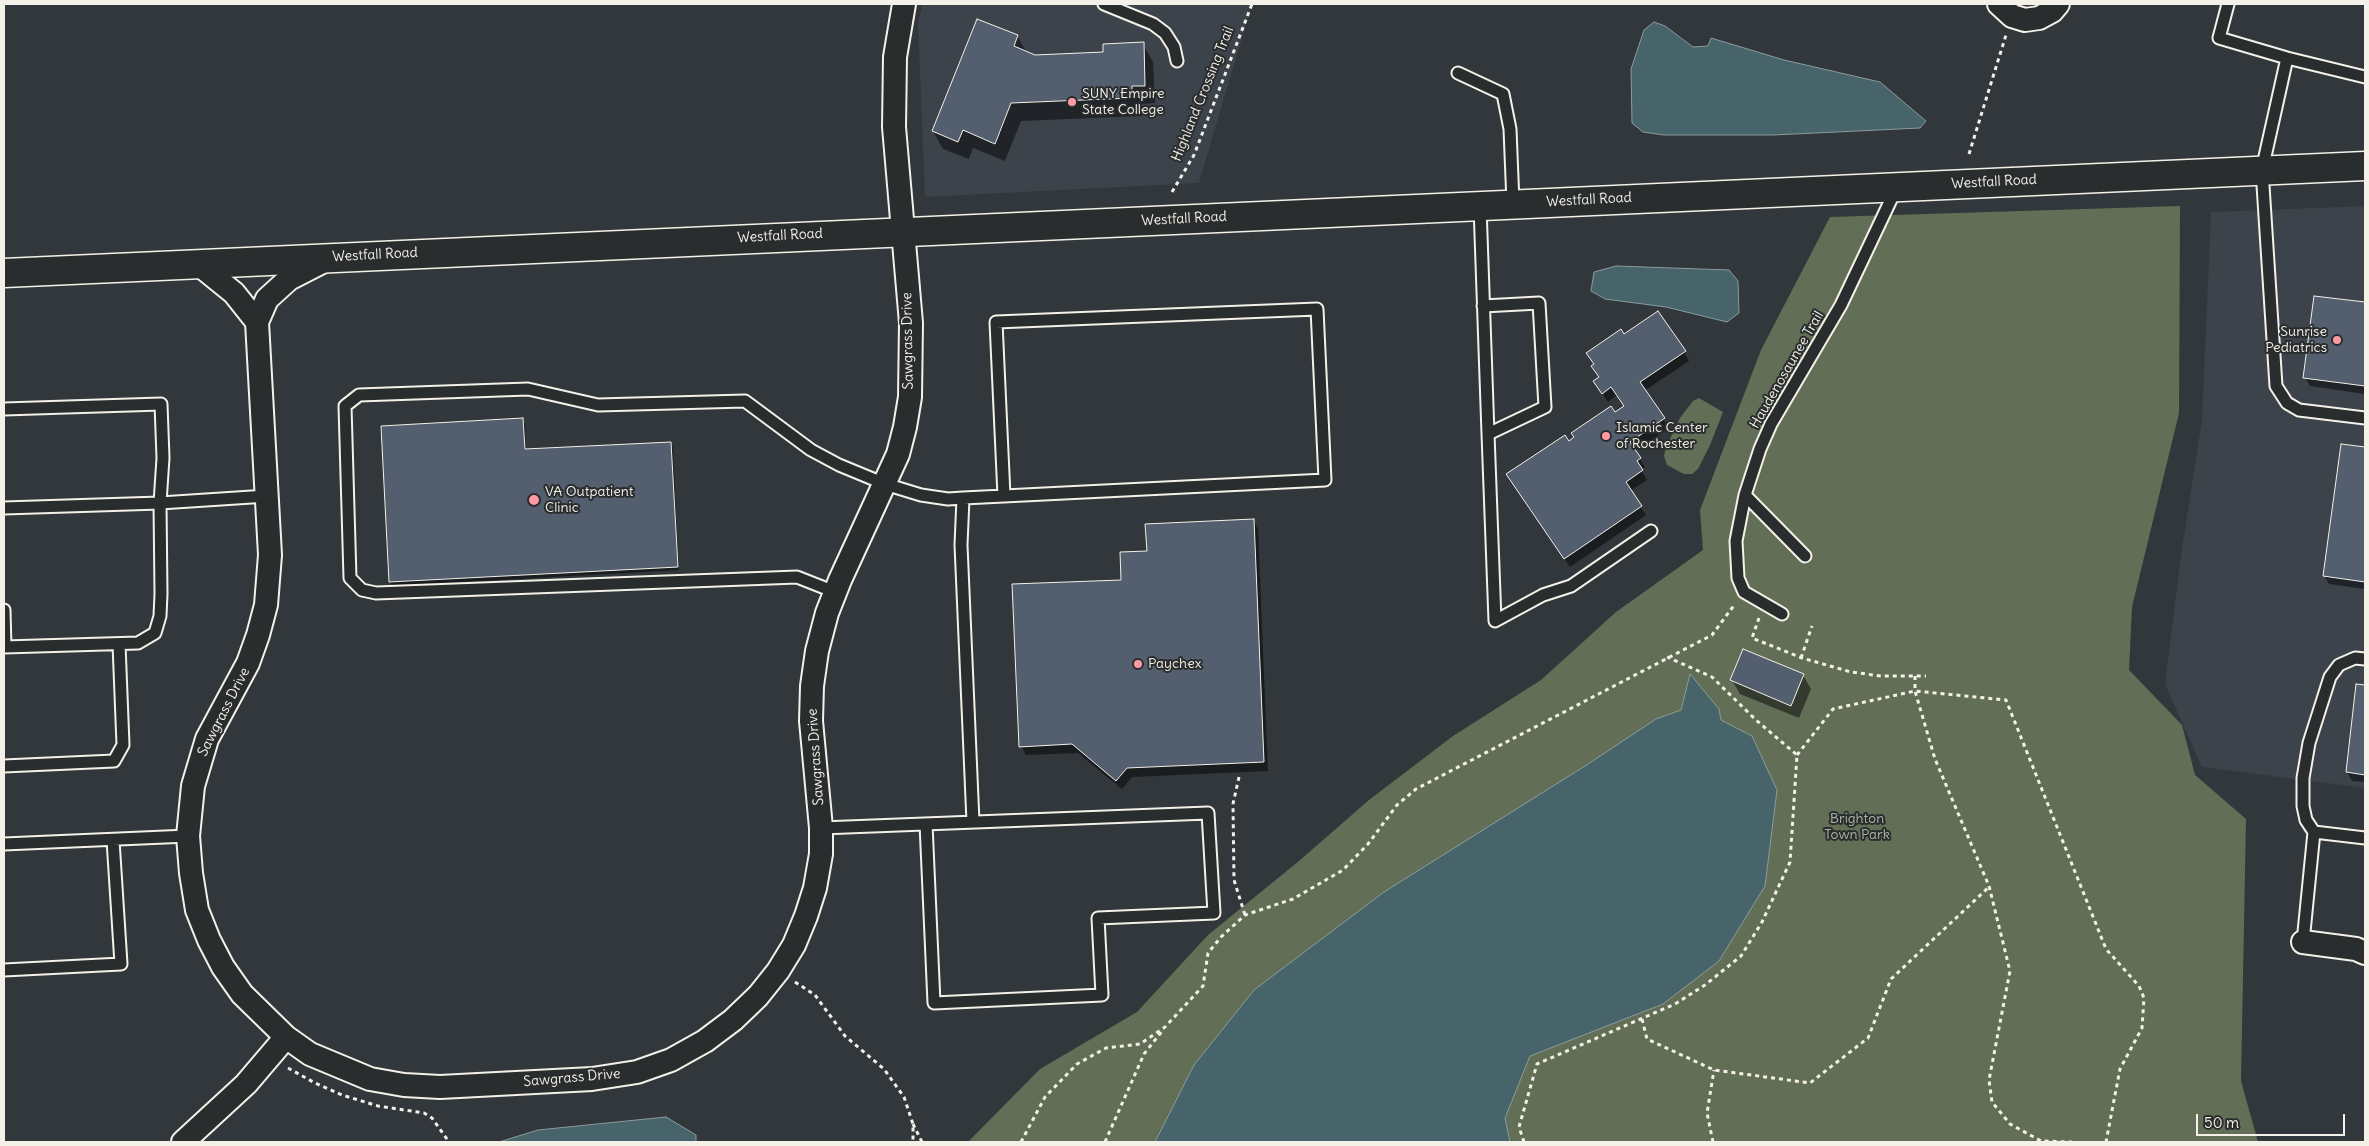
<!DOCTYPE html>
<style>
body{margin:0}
#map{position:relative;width:2369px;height:1146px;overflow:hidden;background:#32373b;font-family:Delius,sans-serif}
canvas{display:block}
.frame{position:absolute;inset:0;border:5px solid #f4f1e8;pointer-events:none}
.scale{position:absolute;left:2196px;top:1114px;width:149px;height:22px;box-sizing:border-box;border:2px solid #f4f1e8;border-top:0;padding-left:6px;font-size:15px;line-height:18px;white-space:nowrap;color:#f4f1e8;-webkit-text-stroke:4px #2a2d2e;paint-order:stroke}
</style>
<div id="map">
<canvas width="2369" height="1146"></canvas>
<div class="frame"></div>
<div class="scale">50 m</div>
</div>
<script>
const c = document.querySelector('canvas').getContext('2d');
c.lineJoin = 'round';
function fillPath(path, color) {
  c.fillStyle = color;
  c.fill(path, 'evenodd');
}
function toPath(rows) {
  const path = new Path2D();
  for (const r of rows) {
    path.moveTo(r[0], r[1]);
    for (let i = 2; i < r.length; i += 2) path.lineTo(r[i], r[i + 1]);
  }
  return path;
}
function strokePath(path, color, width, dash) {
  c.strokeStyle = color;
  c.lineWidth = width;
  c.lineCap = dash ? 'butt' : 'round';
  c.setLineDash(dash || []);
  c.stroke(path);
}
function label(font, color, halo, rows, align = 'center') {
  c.font = font + ' Delius,sans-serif';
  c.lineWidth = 4;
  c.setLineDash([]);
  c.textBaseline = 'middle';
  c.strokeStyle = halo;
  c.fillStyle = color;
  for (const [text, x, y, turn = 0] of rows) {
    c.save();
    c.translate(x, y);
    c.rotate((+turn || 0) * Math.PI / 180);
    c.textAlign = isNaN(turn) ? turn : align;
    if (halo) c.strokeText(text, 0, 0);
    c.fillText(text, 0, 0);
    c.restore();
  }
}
fillPath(toPath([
 [923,4,1252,4,1199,183,925,197,918,22],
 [2365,206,2365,788,2202,767,2165,684,2182,548,2202,420,2211,212]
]), '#3c434a');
fillPath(toPath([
 [2180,206,2179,413,2132,607,2129,670,2182,725,2195,775,2246,819,2241,1081,2258,1142,968,1142,1040,1069,1137,1012,1208,935,1299,861,1369,800,1453,736,1541,680,1616,612,1703,550,1700,510,1761,350,1830,217],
 [1699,398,1723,412,1710,445,1698,469,1692,474,1684,474,1667,465,1664,456,1666,447,1680,418,1693,401]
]), '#626f56');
const water = toPath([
 [1654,22,1665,26,1693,47,1708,46,1711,38,1784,60,1880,82,1926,121,1920,128,1773,135,1664,135,1643,132,1632,123,1631,69,1644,30,1654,22],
 [1616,266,1729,270,1738,281,1739,313,1727,322,1666,307,1605,299,1591,291,1594,272,1616,266],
 [1690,674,1719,709,1721,720,1752,736,1777,790,1765,886,1719,961,1663,1004,1530,1056,1505,1118,1510,1142,1155,1142,1194,1065,1254,990,1384,892,1585,766,1656,719,1681,710,1690,674],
 [666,1117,696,1135,696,1142,499,1142,538,1130,666,1117]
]);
fillPath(water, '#466469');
strokePath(water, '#8c9c9c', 1);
fillPath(toPath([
 [1017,36,1027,53,1035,56,1105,53,1143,44,1153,62,1155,103,1141,104,1142,116,1021,121,1005,161,973,148,969,159,943,149,933,131],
 [2315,297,2365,303,2365,394,2310,386,2305,378],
 [1624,336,1684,352,1689,361,1644,391,1669,428,1635,451,1645,467,1641,470,1647,480,1630,491,1646,515,1570,567,1513,483,1568,442,1625,407,1617,395,1608,402,1600,390,1600,378],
 [522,420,525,424,526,451,670,443,673,447,679,570,393,586,390,582],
 [2342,445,2365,448,2365,589,2329,584,2324,575],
 [1253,520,1258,529,1268,771,1132,777,1122,789,1078,753,1026,755,1021,746,1122,581,1148,552],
 [1803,675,1811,689,1799,718,1740,694,1732,680],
 [2357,686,2365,687,2365,782,2352,781,2347,772]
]), '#0007');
const building = toPath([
 [977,19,1018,35,1014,46,1035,55,1103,52,1103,44,1144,42,1145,86,1132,86,1132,98,1011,103,995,144,963,130,958,142,932,131,977,19],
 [2314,296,2365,302,2365,386,2303,378,2314,296],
 [1658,311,1686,351,1640,382,1665,418,1630,442,1641,458,1637,461,1643,470,1626,482,1642,506,1564,559,1506,474,1565,435,1569,441,1574,437,1571,433,1611,406,1615,412,1624,406,1611,387,1602,394,1593,381,1599,377,1591,366,1594,364,1586,353,1621,329,1624,334,1658,311],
 [523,418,525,449,671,442,678,567,389,582,381,426,523,418],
 [2341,444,2365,447,2365,582,2323,576,2341,444],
 [1254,519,1264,762,1127,768,1116,781,1072,744,1019,747,1012,584,1121,580,1120,552,1147,551,1145,524,1254,519],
 [1743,649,1804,674,1791,706,1730,680,1743,649],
 [2356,684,2365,685,2365,775,2346,772,2356,684]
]);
fillPath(building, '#535e6e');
strokePath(building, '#f4f1e8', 1);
const service = toPath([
 [1104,4,1153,24,1165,33,1174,47,1177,61],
 [2228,4,2219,38,2287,58,2365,77],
 [2287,58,2262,170,2276,386,2287,403,2299,410,2365,418],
 [1458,73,1503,94,1510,129,1513,203],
 [1480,206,1488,434,1545,407,1539,303,1483,306],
 [4,409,161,404,163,458,160,503,161,594,160,616,155,633,138,643,4,647],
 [1488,434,1495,621,1543,595,1571,586,1651,531],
 [1745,495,1805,556],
 [963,498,961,545,973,822],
 [4,508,160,503,267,496],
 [835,592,797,577,376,593,362,590,350,578,345,406,359,395,528,389,598,405,745,401,811,450,839,465,885,484,921,495,948,499,963,498,1004,496,1325,480,1317,309,996,322,1004,496],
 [4,610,5,647],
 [1782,614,1744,592,1738,578,1736,541,1745,495,1760,449,1771,424,1841,305,1896,189],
 [4,766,114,761,123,745,119,644],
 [821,828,1208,813,1214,913,1098,918,1102,995,934,1003,926,824],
 [2314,832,2365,838],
 [4,844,188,836],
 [2303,942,2314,832,2306,820,2303,806,2303,778,2309,743,2330,677,2339,665,2355,658,2365,659],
 [4,970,121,964,113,840]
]);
const minor = toPath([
 [1999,4,2012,16,2025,20,2039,18,2052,11,2058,4],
 [328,259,289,279,267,299,257,322,270,555,266,605,258,635,248,663,207,739,193,786,188,836,191,873,197,910,209,940,223,967,242,994,286,1037,310,1054,370,1079,404,1085,440,1087,592,1079,637,1072,671,1060,705,1041,733,1020,758,996,778,971,794,945,806,916,815,888,821,854,821,828,811,721,812,686,817,651,827,613,840,580,898,454,905,427,910,397,911,323,894,127,895,57,904,4],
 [197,263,234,293,257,322],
 [2303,942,2356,949,2365,953],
 [183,1142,246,1084,286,1037]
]);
const tertiary = toPath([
 [4,273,2365,166]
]);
strokePath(service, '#f4f1e8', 15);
strokePath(minor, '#f4f1e8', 26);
strokePath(tertiary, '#f4f1e8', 31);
strokePath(toPath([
 [1969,154,2006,35],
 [1172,192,1194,155,1252,4],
 [1759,618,1752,638,1802,658,1851,672,1881,676,1926,676],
 [1801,658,1812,626],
 [1915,676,1915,691,1935,759,1989,886,2010,971,1989,1080,1992,1102,2010,1124,2041,1141,2072,1142],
 [1797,755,1833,709,1915,691,2006,700,2106,949,2139,986,2144,998,2142,1028,2120,1069,2106,1142],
 [1239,777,1233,804,1234,880,1245,915],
 [795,982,815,995,845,1036,884,1069,904,1097,913,1124,913,1142],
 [1642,1019,1647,1039,1714,1070,1810,1083,1868,1038,1891,979,1989,887],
 [288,1068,315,1083,342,1095,378,1106,424,1113,432,1118,449,1142],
 [913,1124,922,1142],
 [1021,1142,1045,1097,1077,1064,1106,1048,1140,1044,1165,1027,1203,986,1208,953,1221,937,1245,915,1293,899,1343,870,1368,844,1397,805,1416,789,1712,635,1735,604],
 [1105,1142,1144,1054,1163,1030],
 [1524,1142,1519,1127,1537,1064,1675,1004,1705,985,1741,956,1762,922,1790,862,1797,755,1756,720,1712,677,1667,657],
 [1713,1142,1707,1113,1714,1070]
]), '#f4f1e8', 3, [4, 4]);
strokePath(service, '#2a2d2e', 11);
strokePath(minor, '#2a2d2e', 22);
strokePath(tertiary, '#2a2d2e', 28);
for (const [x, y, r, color] of [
 [1072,102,5,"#ff9aa2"],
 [2337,340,5,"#ff9aa2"],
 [1606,436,5,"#ff9aa2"],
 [534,500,6,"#ff9aa2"],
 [1138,664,5,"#ff9aa2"]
]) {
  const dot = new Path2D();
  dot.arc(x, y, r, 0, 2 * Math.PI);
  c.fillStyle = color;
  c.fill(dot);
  strokePath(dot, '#2a2d2e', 2);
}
label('14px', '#f4f1e8', '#2a2d2e', [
 ["SUNY Empire",1082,94],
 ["State College",1082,110],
 ["Sunrise",2327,332,"right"],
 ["Pediatrics",2327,348,"right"],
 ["Islamic Center",1616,428],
 ["of Rochester",1616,444],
 ["VA Outpatient",545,492],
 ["Clinic",545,508],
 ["Paychex",1148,664]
], 'left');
label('14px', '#f4f1e8', '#2a2d2e', [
 ["Highland Crossing Trail",1203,94,-68],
 ["Westfall Road",1994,182,-3],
 ["Westfall Road",1589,200,-3],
 ["Westfall Road",1184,219,-3],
 ["Westfall Road",780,236,-3],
 ["Westfall Road",375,255,-3],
 ["Sawgrass Drive",908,341,-91],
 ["Haudenosaunee Trail",1787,370,-60],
 ["Sawgrass Drive",224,712,-63],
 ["Sawgrass Drive",816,757,-94],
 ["Sawgrass Drive",572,1078,-5]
]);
label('14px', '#b2b6a6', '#2a2d2e', [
 ["Brighton",1857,819],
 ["Town Park",1857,835]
]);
</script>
